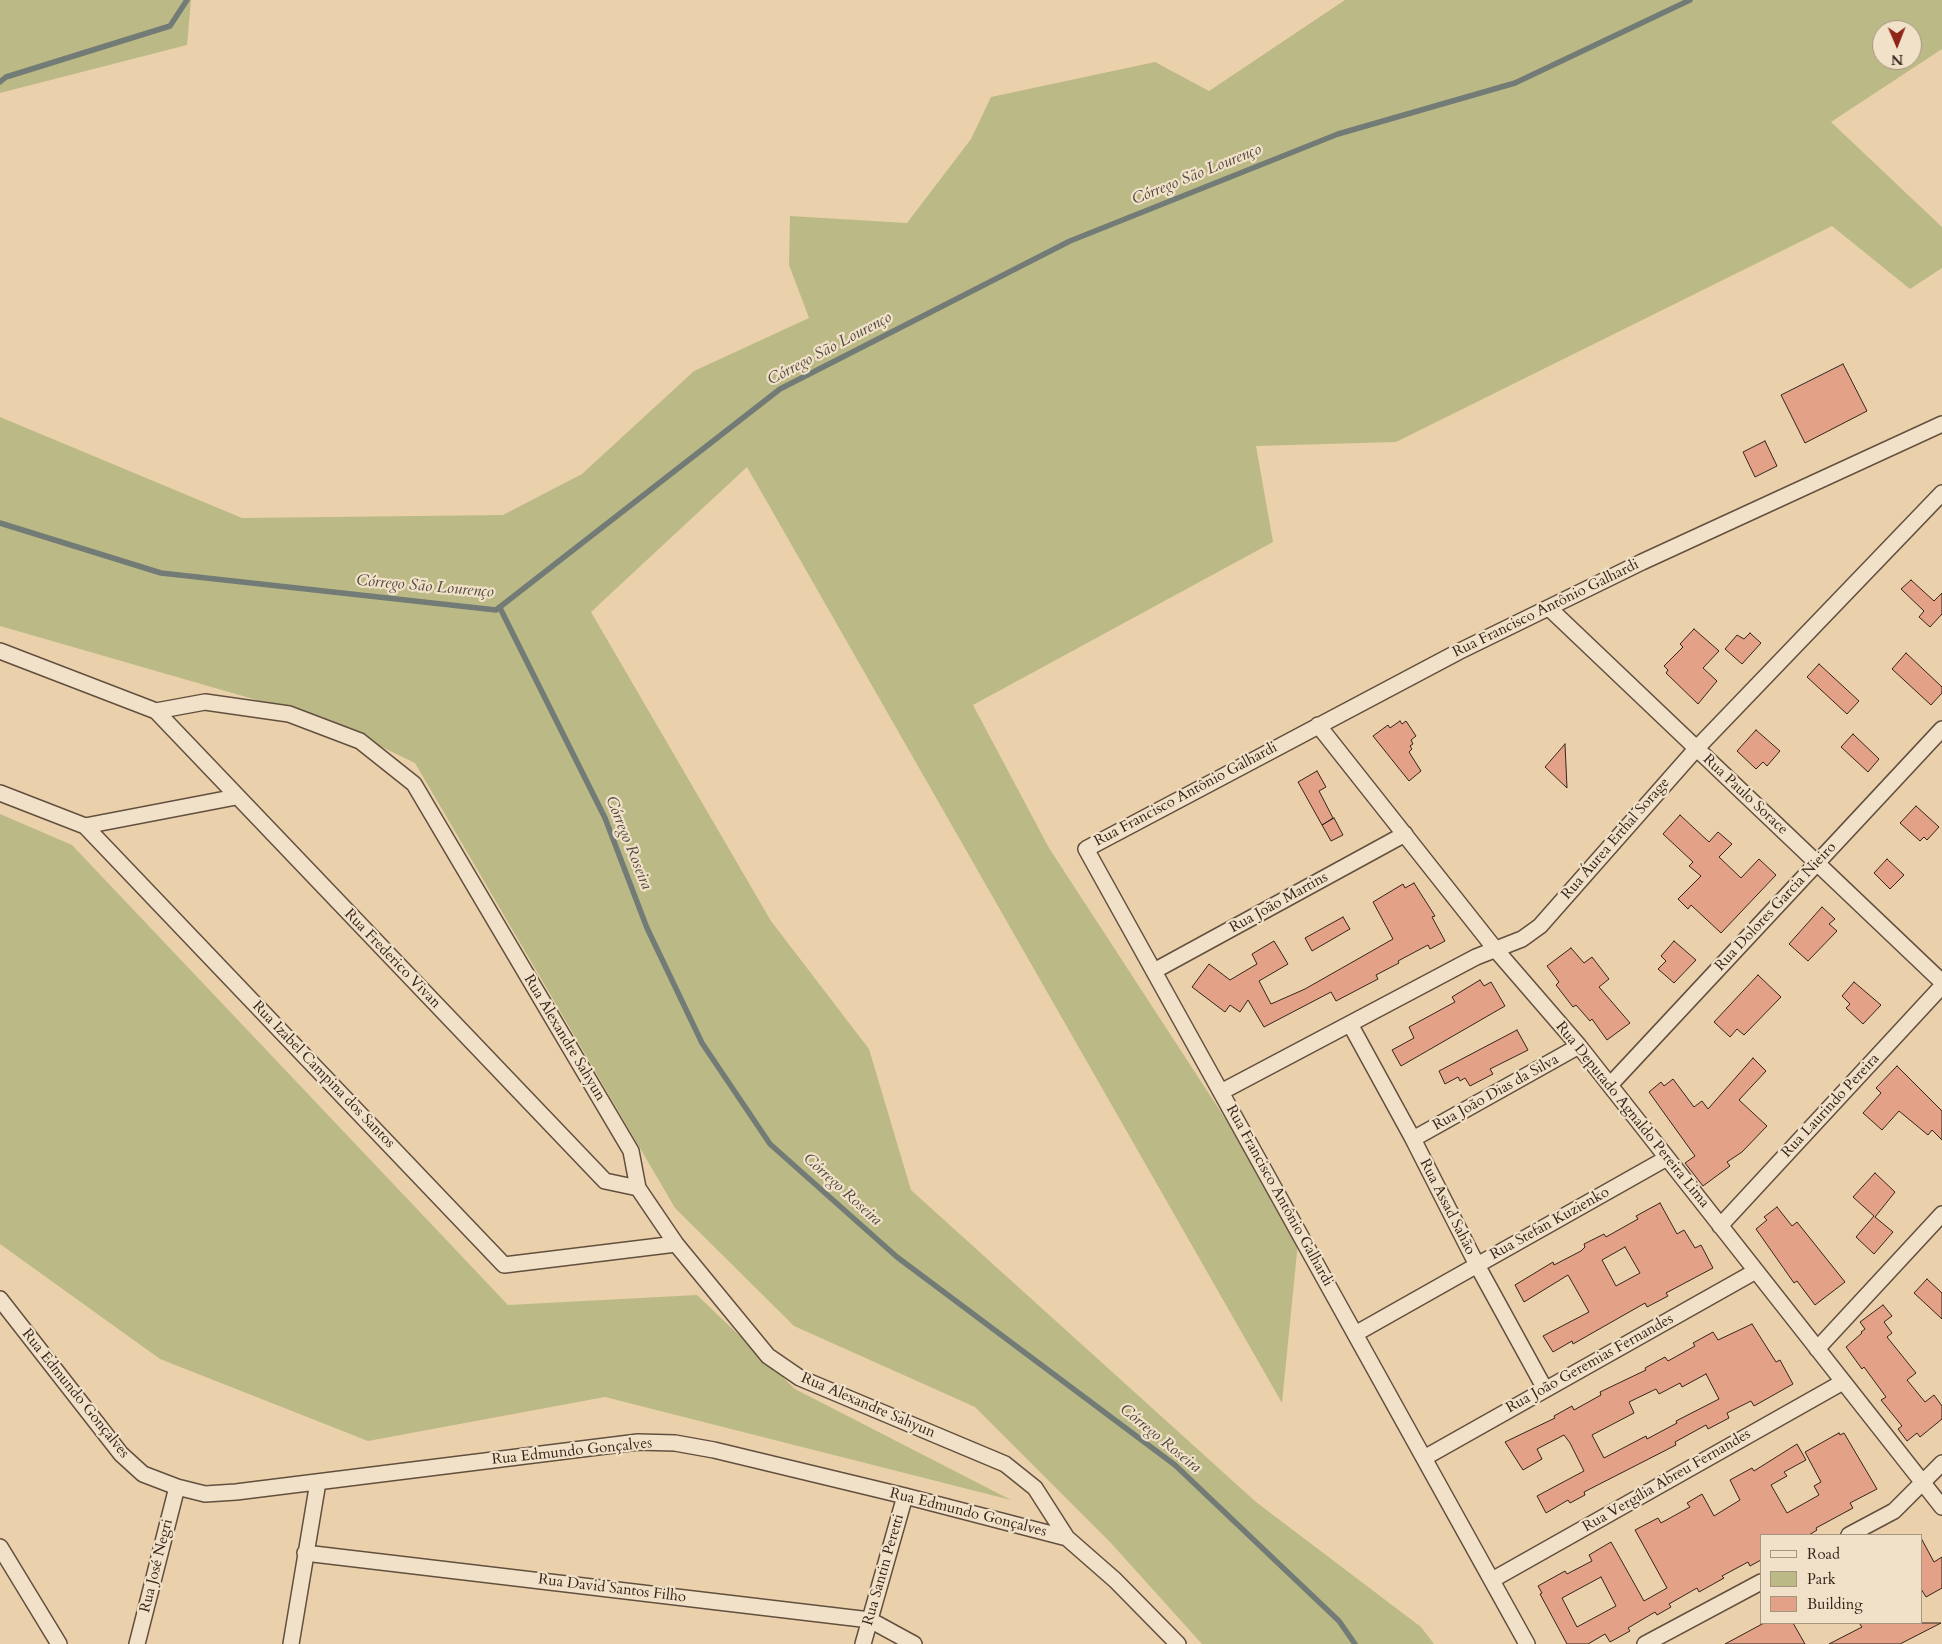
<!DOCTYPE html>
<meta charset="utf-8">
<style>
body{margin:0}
#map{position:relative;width:1942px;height:1644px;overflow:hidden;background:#ead1ab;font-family:Cardo,serif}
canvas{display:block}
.legend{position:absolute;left:1760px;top:1534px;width:162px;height:90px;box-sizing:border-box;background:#f1e1c8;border:1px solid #a69583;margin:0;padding:6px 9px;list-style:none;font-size:15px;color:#36241b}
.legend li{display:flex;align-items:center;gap:10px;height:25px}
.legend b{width:25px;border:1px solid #a69583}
.north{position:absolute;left:1872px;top:20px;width:50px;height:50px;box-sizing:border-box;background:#f1e1c8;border:1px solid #a69583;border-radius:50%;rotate:179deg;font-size:14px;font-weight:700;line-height:20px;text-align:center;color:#36241b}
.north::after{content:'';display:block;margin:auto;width:18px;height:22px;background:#8f2418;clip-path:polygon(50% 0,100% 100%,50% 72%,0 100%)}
</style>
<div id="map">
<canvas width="1942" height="1644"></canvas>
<ul class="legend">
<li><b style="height:6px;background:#f1e1c8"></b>Road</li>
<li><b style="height:14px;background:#bbba86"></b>Park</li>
<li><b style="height:14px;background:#e3a287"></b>Building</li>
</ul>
<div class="north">N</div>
</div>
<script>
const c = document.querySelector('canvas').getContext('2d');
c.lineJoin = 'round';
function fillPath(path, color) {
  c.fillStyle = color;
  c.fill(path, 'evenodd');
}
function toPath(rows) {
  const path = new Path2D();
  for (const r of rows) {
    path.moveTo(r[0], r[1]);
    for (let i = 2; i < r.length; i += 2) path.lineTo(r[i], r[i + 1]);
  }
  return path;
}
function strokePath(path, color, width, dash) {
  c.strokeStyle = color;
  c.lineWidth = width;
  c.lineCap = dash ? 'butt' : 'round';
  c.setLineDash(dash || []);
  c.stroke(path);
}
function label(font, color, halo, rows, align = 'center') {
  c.font = font + ' Cardo,serif';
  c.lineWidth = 4.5;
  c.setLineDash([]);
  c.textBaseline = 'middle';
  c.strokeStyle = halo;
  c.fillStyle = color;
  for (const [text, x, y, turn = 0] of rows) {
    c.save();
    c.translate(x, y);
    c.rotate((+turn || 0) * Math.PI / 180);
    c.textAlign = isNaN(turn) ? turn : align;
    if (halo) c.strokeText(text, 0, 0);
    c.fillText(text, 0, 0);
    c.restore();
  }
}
fillPath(toPath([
 [0,0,191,0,187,45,0,93],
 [1345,0,1942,0,1942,49,1831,122,1942,227,1942,268,1910,289,1832,226,1396,442,1256,446,1273,542,973,705,1049,848,1299,1232,1282,1403,747,467,591,612,771,921,869,1049,911,1190,1256,1502,1421,1627,1434,1644,1202,1644,1110,1542,975,1407,794,1326,675,1208,415,763,326,720,0,626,0,417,242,518,503,515,582,474,694,371,809,318,789,265,790,216,907,223,971,139,991,97,1155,62,1209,91],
 [1882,30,1912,30,1912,60,1882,60],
 [0,814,72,845,508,1305,697,1295,795,1389,1011,1500,605,1397,368,1441,160,1359,0,1244]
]), '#bbba86');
strokePath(toPath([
 [0,82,6,77,170,26,187,0],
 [0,523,161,573,496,610,780,389,1070,241,1338,134,1515,83,1690,0],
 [500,608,605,818,647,928,702,1043,770,1144,897,1257,1175,1465,1339,1621,1355,1644]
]), '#737b76', 5.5);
const building = toPath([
 [1843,364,1867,411,1805,443,1781,395,1843,364],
 [1765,441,1777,466,1755,477,1743,452,1765,441],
 [1911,580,1934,601,1942,593,1942,614,1930,627,1919,617,1924,611,1901,589,1911,580],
 [1694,629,1719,651,1703,668,1717,681,1698,704,1666,673,1668,670,1664,666,1683,647,1680,644,1694,629],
 [1750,633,1761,643,1742,664,1725,649,1737,635,1744,639,1750,633],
 [1906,653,1942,687,1942,693,1931,705,1892,669,1906,653],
 [1819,664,1859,701,1847,714,1807,677,1819,664],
 [1400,721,1402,724,1406,721,1416,736,1411,740,1413,744,1410,746,1412,749,1409,752,1421,771,1409,781,1373,736,1388,725,1390,728,1400,721],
 [1756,730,1780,751,1767,766,1763,762,1756,769,1737,751,1756,730],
 [1853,734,1879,759,1868,772,1841,747,1853,734],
 [1565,744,1567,788,1545,767,1565,744],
 [1317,771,1326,787,1319,791,1333,818,1322,825,1298,782,1317,771],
 [1916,806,1939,827,1927,840,1924,837,1920,841,1900,823,1916,806],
 [1680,815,1709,842,1718,832,1732,844,1719,857,1741,878,1759,859,1776,875,1721,933,1691,905,1688,909,1678,899,1701,876,1689,866,1693,862,1663,834,1680,815],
 [1334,818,1343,835,1331,841,1322,825,1334,818],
 [1887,859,1904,875,1890,889,1874,873,1887,859],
 [1414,883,1435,916,1432,917,1445,941,1430,949,1428,945,1398,961,1399,963,1376,975,1378,979,1336,1001,1331,992,1264,1027,1248,1000,1240,1012,1230,1005,1225,1012,1192,987,1209,964,1230,980,1257,964,1252,954,1274,941,1288,964,1259,981,1271,1004,1305,989,1393,939,1373,902,1403,884,1405,888,1414,883],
 [1822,907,1835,919,1829,924,1837,931,1808,961,1789,944,1822,907],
 [1343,917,1350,929,1312,951,1305,938,1343,917],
 [1674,941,1696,960,1674,983,1658,969,1666,961,1661,956,1674,941],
 [1571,948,1584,963,1592,957,1609,979,1599,987,1630,1023,1607,1040,1592,1019,1590,1021,1576,1005,1573,1007,1556,985,1559,982,1547,966,1571,948],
 [1758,975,1781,997,1744,1035,1737,1029,1730,1037,1714,1022,1758,975],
 [1480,980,1484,986,1491,982,1505,1006,1401,1066,1392,1050,1414,1038,1409,1027,1455,1002,1452,997,1480,980],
 [1854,982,1881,1005,1863,1024,1846,1008,1850,1004,1842,996,1854,982],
 [1517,1030,1528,1050,1490,1069,1493,1074,1470,1086,1465,1078,1460,1081,1458,1077,1445,1084,1439,1071,1517,1030],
 [1753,1058,1766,1071,1739,1100,1767,1126,1742,1152,1727,1162,1730,1166,1703,1186,1685,1163,1695,1156,1649,1092,1661,1082,1664,1086,1673,1079,1694,1107,1702,1101,1708,1109,1753,1058],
 [1897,1066,1942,1111,1942,1140,1932,1130,1928,1135,1899,1111,1882,1130,1863,1113,1881,1093,1876,1088,1897,1066],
 [1875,1173,1895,1192,1875,1217,1893,1232,1874,1254,1856,1237,1874,1216,1853,1197,1875,1173],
 [1660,1203,1677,1234,1684,1230,1695,1248,1701,1245,1713,1268,1666,1293,1668,1296,1647,1307,1645,1303,1573,1344,1572,1341,1553,1352,1543,1336,1589,1312,1568,1275,1524,1302,1515,1285,1553,1262,1554,1265,1581,1251,1585,1247,1584,1244,1604,1234,1606,1237,1638,1219,1636,1216,1660,1203],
 [1625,1247,1640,1273,1616,1286,1602,1260,1625,1247],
 [1777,1207,1792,1226,1797,1222,1845,1282,1815,1305,1797,1281,1794,1283,1756,1229,1767,1220,1764,1217,1777,1207],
 [1927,1279,1942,1293,1942,1319,1914,1293,1927,1279],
 [1883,1305,1892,1316,1884,1322,1892,1333,1887,1337,1916,1373,1907,1380,1925,1402,1934,1395,1942,1406,1942,1419,1920,1437,1917,1433,1907,1441,1898,1429,1902,1426,1881,1400,1886,1397,1864,1367,1862,1369,1846,1347,1862,1333,1861,1332,1865,1329,1860,1322,1883,1305],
 [1752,1324,1776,1362,1780,1360,1793,1384,1754,1406,1751,1401,1727,1413,1729,1418,1708,1429,1706,1425,1675,1442,1676,1445,1584,1492,1585,1495,1570,1503,1568,1500,1546,1513,1537,1496,1584,1471,1570,1443,1564,1435,1537,1449,1542,1459,1523,1470,1505,1442,1555,1418,1554,1416,1572,1406,1574,1410,1601,1395,1600,1392,1646,1370,1645,1368,1665,1357,1668,1361,1695,1346,1693,1343,1713,1332,1718,1340,1752,1324],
 [1706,1374,1719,1399,1676,1421,1677,1423,1647,1439,1646,1436,1604,1458,1592,1435,1634,1413,1629,1402,1656,1389,1659,1394,1680,1383,1682,1387,1706,1374],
 [1839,1433,1840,1435,1844,1433,1877,1489,1850,1503,1853,1508,1816,1528,1817,1530,1809,1535,1761,1535,1761,1560,1750,1566,1748,1562,1722,1576,1724,1578,1699,1592,1697,1588,1669,1604,1671,1607,1657,1615,1655,1612,1628,1628,1630,1631,1610,1642,1605,1634,1588,1644,1567,1644,1540,1594,1542,1593,1538,1586,1565,1571,1567,1574,1592,1561,1589,1555,1611,1542,1644,1601,1667,1588,1635,1530,1658,1518,1661,1523,1690,1507,1687,1503,1702,1494,1714,1516,1740,1500,1730,1480,1752,1468,1754,1471,1797,1444,1806,1460,1784,1472,1787,1476,1771,1485,1787,1513,1819,1495,1814,1486,1821,1482,1805,1452,1839,1433],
 [1601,1577,1616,1606,1577,1627,1562,1598,1601,1577],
 [1921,1538,1934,1562,1942,1557,1942,1588,1926,1597,1921,1589,1921,1538],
 [1764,1623,1793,1623,1805,1644,1725,1644,1764,1623],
 [1859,1623,1941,1623,1900,1644,1829,1644,1862,1627,1859,1623]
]);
fillPath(building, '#e3a287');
strokePath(building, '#36241b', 1);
const street = toPath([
 [1549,608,1942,982],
 [0,651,156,711,205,702,289,714,360,741,414,784,631,1151,638,1188,676,1244,768,1356,800,1378,1005,1464,1035,1488,1067,1538],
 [156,711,605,1181,638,1188],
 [1318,725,1496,950,1579,1046,1942,1507],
 [0,793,85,826,504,1265,676,1244],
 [85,826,236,797],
 [1154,971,1405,834],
 [1350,1024,1413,1139,1477,1265,1545,1389],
 [1610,1085,1942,729],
 [1221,1092,1476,957,1522,939,1540,926,1696,749,1942,493],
 [1413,1139,1579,1046],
 [1720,1226,1942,986],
 [0,1299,121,1454,143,1474,177,1487,205,1494,236,1492,638,1442,675,1443,714,1450,905,1496,1067,1538,1115,1580,1178,1644],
 [1355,1334,1667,1158],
 [1817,1349,1942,1214],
 [1424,1458,1756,1271],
 [1849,1535,1894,1511,1942,1463],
 [0,1547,59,1644],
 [305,1553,870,1620,914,1644],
 [1492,1580,1843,1382],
 [137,1644,177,1487],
 [291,1644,318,1482],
 [863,1644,905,1496],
 [1527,1644,1086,849,1458,652,1642,562,1942,424],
 [1645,1644,1761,1582]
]);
strokePath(street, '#634f3f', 18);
strokePath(street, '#f1e1c8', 15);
label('15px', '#36241b', '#f1e1c8', [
 ["Rua Francisco Antônio Galhardi",1546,609,-26],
 ["Rua Francisco Antônio Galhardi",1186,795,-28],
 ["Rua Paulo Sorace",1745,795,43],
 ["Rua Áurea Erthal Sorage",1616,839,-49],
 ["Rua João Martins",1279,903,-29],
 ["Rua Dolores Garcia Nieiro",1776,907,-47],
 ["Rua Frederico Vivan",392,959,46],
 ["Rua Alexandre Sahyun",564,1038,59],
 ["Rua Izabel Campina dos Santos",323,1075,46],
 ["Rua João Dias da Silva",1496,1093,-29],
 ["Rua Laurindo Pereira",1831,1106,-47],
 ["Rua Deputado Agnaldo Pereira Lima",1632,1115,51],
 ["Rua Francisco Antônio Galhardi",1279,1196,61],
 ["Rua Assad Sahão",1447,1207,63],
 ["Rua Stefan Kuzienko",1550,1224,-29],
 ["Rua João Geremias Fernandes",1590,1364,-29],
 ["Rua Edmundo Gonçalves",75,1394,51],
 ["Rua Alexandre Sahyun",868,1406,23],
 ["Rua Edmundo Gonçalves",572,1452,-6],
 ["Rua Vergília Abreu Fernandes",1667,1481,-30],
 ["Rua Edmundo Gonçalves",968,1513,14],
 ["Rua José Negri",157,1566,-76],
 ["Rua Santin Peretti",884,1570,-74],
 ["Rua David Santos Filho",612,1589,7]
]);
label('italic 16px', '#4f4841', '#f1e1c8', [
 ["Córrego São Lourenço",1197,175,-22],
 ["Córrego São Lourenço",830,349,-28],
 ["Córrego São Lourenço",425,587,5],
 ["Córrego Roseira",628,843,68],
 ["Córrego Roseira",842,1190,42],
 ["Córrego Roseira",1160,1439,39]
]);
</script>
